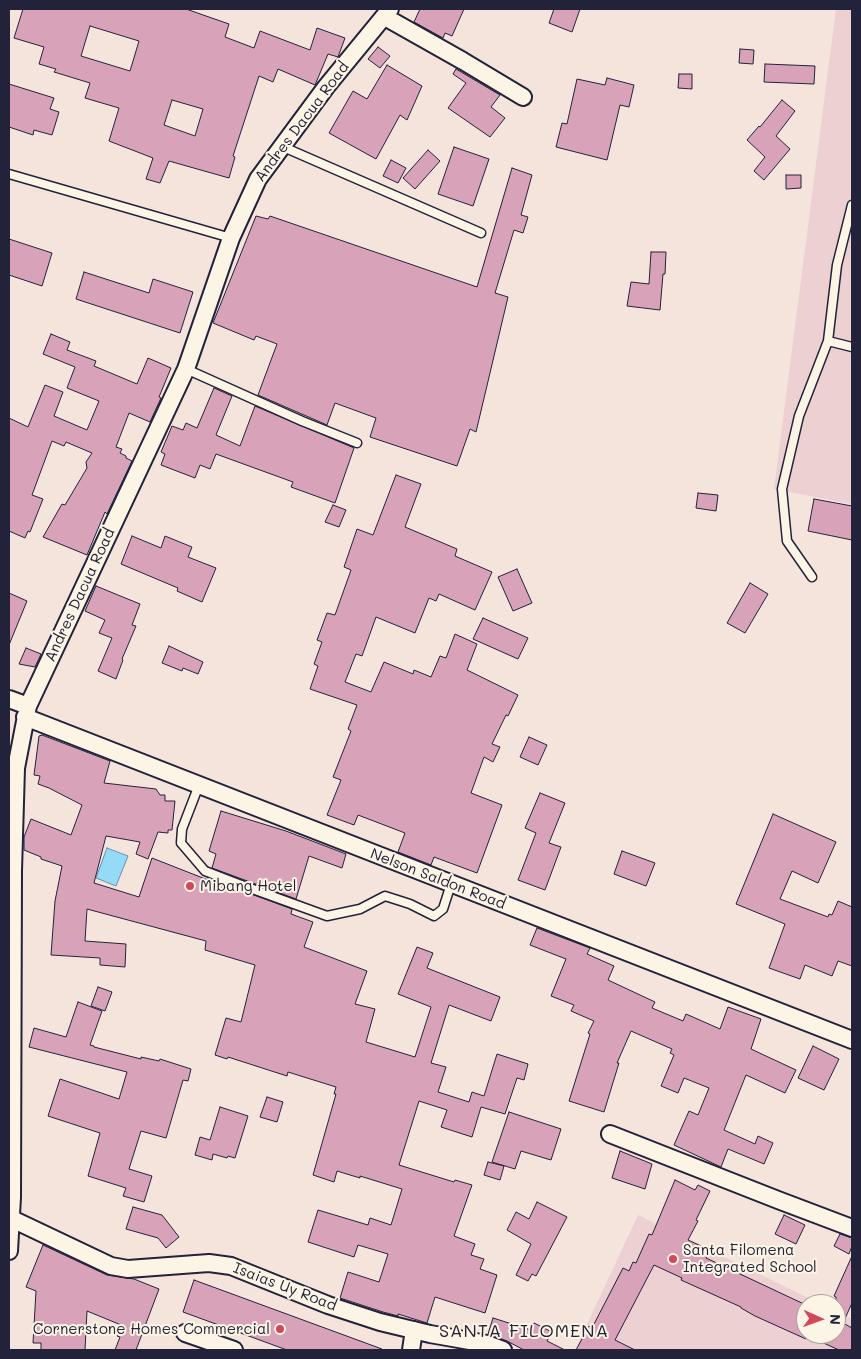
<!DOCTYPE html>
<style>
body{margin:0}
#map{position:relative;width:861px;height:1359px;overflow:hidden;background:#f5e4dc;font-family:Mali,sans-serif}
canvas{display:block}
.frame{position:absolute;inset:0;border:10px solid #22223b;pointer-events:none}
.north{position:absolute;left:796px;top:1294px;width:50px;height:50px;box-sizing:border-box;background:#fcf5e5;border:1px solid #a5a1a1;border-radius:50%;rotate:92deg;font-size:14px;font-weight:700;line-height:20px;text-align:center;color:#22223b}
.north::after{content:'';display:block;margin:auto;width:18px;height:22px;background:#d1495b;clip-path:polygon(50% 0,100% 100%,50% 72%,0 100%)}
</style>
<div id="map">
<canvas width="861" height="1359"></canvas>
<div class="frame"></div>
<div class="north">N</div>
</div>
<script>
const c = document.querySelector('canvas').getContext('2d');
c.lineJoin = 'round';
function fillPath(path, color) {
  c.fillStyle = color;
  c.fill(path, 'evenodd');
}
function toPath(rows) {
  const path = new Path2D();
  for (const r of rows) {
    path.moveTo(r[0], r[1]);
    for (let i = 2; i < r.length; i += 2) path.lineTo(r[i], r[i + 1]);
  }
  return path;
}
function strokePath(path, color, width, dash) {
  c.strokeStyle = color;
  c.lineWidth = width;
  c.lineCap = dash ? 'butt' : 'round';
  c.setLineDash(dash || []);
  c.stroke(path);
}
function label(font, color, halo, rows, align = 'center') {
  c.font = font + ' Mali,sans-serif';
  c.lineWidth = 4;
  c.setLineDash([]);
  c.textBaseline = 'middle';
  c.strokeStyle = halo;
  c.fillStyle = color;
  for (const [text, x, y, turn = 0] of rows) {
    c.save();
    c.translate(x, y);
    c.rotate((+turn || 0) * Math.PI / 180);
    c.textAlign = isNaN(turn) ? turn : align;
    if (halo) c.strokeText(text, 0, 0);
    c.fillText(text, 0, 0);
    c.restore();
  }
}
fillPath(toPath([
 [836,9,852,9,852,504,774,489],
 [638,1215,821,1304,806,1304,806,1334,836,1334,836,1311,852,1319,852,1350,575,1350]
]), '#ecd0d2');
const water = toPath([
 [107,848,128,856,116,886,96,878,107,848]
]);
fillPath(water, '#95daf7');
strokePath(water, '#6790ac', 1);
const building = toPath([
 [23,9,186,9,229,24,225,37,254,48,260,31,310,50,317,28,345,38,338,57,328,54,315,85,278,69,273,82,259,76,233,156,235,157,229,178,169,161,160,183,146,179,153,158,109,141,119,108,85,98,90,83,54,72,56,69,39,64,44,47,14,38,23,9],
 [90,26,139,41,130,71,81,56,90,26],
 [172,100,203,109,195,136,164,125,172,100],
 [420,9,464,9,452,36,445,33,443,38,414,22,420,9],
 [554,9,580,9,572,32,549,23,554,9],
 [378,47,390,56,380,68,368,59,378,47],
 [740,49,754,50,753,64,739,63,740,49],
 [765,64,815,66,814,84,764,82,765,64],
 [387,65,422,86,407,120,400,115,376,159,329,133,353,91,367,99,387,65],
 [456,69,500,95,491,107,505,118,490,137,448,108,466,83,453,74,456,69],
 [679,74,692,74,692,89,678,88,679,74],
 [607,78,634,85,629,107,620,105,607,160,556,147,562,123,567,124,577,79,605,85,607,78],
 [9,84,54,98,50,109,59,112,52,135,34,130,33,135,9,127,9,84],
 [782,100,795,111,776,136,790,149,764,180,754,171,765,157,747,140,759,126,760,127,782,100],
 [454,147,489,159,473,206,438,194,454,147],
 [428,150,440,161,415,189,403,178,428,150],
 [391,160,406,168,398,183,383,176,391,160],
 [512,168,532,175,521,215,528,217,523,233,514,230,495,293,508,297,476,432,470,429,457,466,370,437,376,418,335,403,327,425,258,395,277,344,256,336,254,340,213,323,256,216,268,219,270,216,477,287,512,168],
 [786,175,801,175,801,188,786,189,786,175],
 [9,239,52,253,42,286,9,275,9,239],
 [651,252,666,252,665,274,663,274,660,310,627,306,631,282,649,284,651,252],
 [84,272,149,293,153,279,193,292,180,333,76,299,84,272],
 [51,334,70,342,67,350,96,361,94,366,137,384,148,358,171,368,159,397,161,398,150,422,129,413,116,447,122,449,120,453,126,456,126,458,132,461,107,514,105,512,87,555,43,537,62,504,65,505,71,495,87,468,86,462,92,453,66,442,64,446,52,441,32,495,43,499,30,532,28,531,25,538,9,531,9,418,28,427,45,385,63,392,54,416,87,430,99,401,67,388,75,367,43,354,51,334],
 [214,388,232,396,216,435,240,446,255,406,354,448,335,503,291,487,293,482,216,454,210,469,200,465,195,478,161,465,165,454,161,452,172,426,183,430,186,423,197,428,214,388],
 [396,475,421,484,405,527,457,549,455,556,492,572,475,610,439,594,436,601,429,598,415,633,376,617,362,656,356,654,345,682,371,692,384,662,413,674,414,670,431,677,440,656,446,658,455,634,477,644,467,670,518,695,508,716,506,715,492,744,500,747,493,762,484,757,471,793,502,805,477,873,434,857,431,865,398,852,405,833,358,815,354,825,327,815,341,780,333,777,351,731,348,729,357,705,310,689,318,666,314,664,322,642,317,640,327,613,335,615,351,570,344,567,357,529,373,535,396,475],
 [698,493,718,495,716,511,696,508,698,493],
 [814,499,852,506,852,540,808,531,814,499],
 [333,505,346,510,339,527,325,522,333,505],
 [132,536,161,548,165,536,192,547,188,557,216,568,202,602,177,591,178,588,121,564,132,536],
 [517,569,532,603,513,611,498,577,517,569],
 [750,583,768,594,745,633,727,623,750,583],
 [96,586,140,604,132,625,136,626,122,659,123,660,116,679,98,671,112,638,99,633,105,620,85,611,96,586],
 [9,593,27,601,9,645,9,593],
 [483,618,528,638,518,659,473,639,483,618],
 [169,646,203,662,198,674,183,668,182,671,162,663,169,646],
 [26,648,41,654,35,667,19,664,26,648],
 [42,735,110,761,104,783,156,789,160,795,165,795,165,801,175,801,172,830,168,830,168,833,158,832,148,859,136,854,140,842,106,836,94,883,139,897,152,858,208,880,208,878,292,909,291,914,313,922,304,947,367,971,355,1004,375,1009,366,1042,415,1057,431,1007,398,994,417,947,433,953,427,968,500,997,491,1021,449,1005,431,1063,446,1067,438,1092,469,1102,472,1092,484,1096,497,1054,528,1064,524,1080,517,1078,505,1114,481,1107,472,1137,441,1127,447,1110,419,1101,399,1165,454,1182,455,1180,472,1185,454,1236,475,1244,471,1255,484,1259,480,1269,497,1275,485,1313,435,1297,427,1323,398,1314,398,1316,383,1312,340,1298,348,1272,379,1282,388,1254,358,1245,354,1257,308,1242,318,1210,368,1225,370,1218,391,1225,402,1189,360,1176,360,1178,337,1171,334,1182,313,1175,336,1094,334,1094,336,1087,288,1072,287,1076,228,1057,227,1059,215,1055,226,1018,241,1022,255,965,205,950,206,941,87,909,85,941,126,944,125,967,100,965,100,958,51,955,55,901,62,866,41,859,41,857,24,850,24,837,31,819,71,835,82,805,49,788,38,784,40,776,34,775,39,736,42,735],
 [529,737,547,745,538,765,520,757,529,737],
 [540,793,565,803,549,843,561,847,545,890,518,880,536,833,525,828,540,793],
 [221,811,286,831,346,854,342,868,309,856,296,899,212,868,216,854,209,851,221,811],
 [773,814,836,842,818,883,792,871,780,899,828,917,829,914,832,915,838,901,852,907,852,966,838,961,832,976,805,965,800,979,769,968,785,924,736,904,773,814],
 [622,851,655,863,646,886,614,874,622,851],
 [537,928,590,948,587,954,614,966,608,980,655,1002,652,1008,683,1021,686,1014,720,1029,728,1007,761,1019,751,1049,796,1070,785,1093,746,1075,724,1130,755,1144,758,1136,773,1143,764,1164,728,1149,721,1167,674,1145,689,1111,698,1115,709,1088,684,1078,678,1093,661,1086,674,1055,670,1053,672,1049,631,1031,617,1063,619,1063,604,1112,569,1101,590,1034,588,1033,594,1021,571,1011,574,1005,551,996,566,959,530,945,537,928],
 [98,987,112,992,105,1011,91,1006,98,987],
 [78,1002,102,1011,90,1045,94,1046,94,1047,141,1059,141,1057,159,1061,160,1059,191,1069,188,1081,183,1080,166,1138,141,1131,129,1169,152,1176,144,1202,123,1196,126,1188,88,1176,100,1133,48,1116,60,1079,119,1099,127,1072,29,1047,34,1028,66,1037,78,1002],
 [813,1046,839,1059,824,1090,798,1078,813,1046],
 [267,1097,283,1102,277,1122,260,1117,267,1097],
 [220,1107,248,1116,235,1158,228,1156,227,1158,213,1154,212,1160,195,1155,200,1137,210,1140,220,1107],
 [509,1112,561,1129,551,1160,521,1151,515,1169,492,1162,509,1112],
 [620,1151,652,1164,645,1189,612,1178,620,1151],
 [488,1162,504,1166,500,1180,484,1175,488,1162],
 [675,1180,695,1190,698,1185,710,1191,696,1220,698,1221,688,1240,710,1250,706,1258,806,1305,806,1334,836,1334,836,1297,834,1296,852,1256,852,1303,843,1323,852,1328,852,1350,839,1350,806,1335,806,1339,755,1316,741,1308,741,1307,681,1280,682,1278,654,1265,615,1340,635,1350,576,1350,589,1326,592,1328,623,1268,629,1271,633,1262,636,1263,649,1234,652,1235,675,1180],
 [537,1202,567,1217,536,1276,532,1274,528,1281,516,1275,531,1244,507,1230,516,1212,529,1219,537,1202],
 [133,1207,162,1215,179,1237,166,1248,158,1238,126,1229,133,1207],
 [784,1215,805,1225,796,1244,775,1234,784,1215],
 [840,1234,852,1238,852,1246,849,1254,834,1246,840,1234],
 [43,1245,107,1275,134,1279,159,1289,136,1350,115,1350,120,1337,117,1336,121,1325,87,1311,85,1350,41,1350,41,1343,33,1343,36,1291,26,1287,43,1245],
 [194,1280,382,1349,382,1350,287,1350,183,1312,194,1280],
 [493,1318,531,1330,534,1323,552,1332,547,1341,565,1350,524,1350,507,1341,488,1334,493,1318]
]);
fillPath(building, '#d8a2b9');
strokePath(building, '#22223b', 1);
const service = toPath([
 [281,146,481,233],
 [9,174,231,238],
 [852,205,837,265,828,341,852,347],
 [186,369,302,421,357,443],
 [812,577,787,541,782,489,799,416,828,341],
 [199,785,182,829,181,843,205,871,236,883,327,916,360,909,385,896,410,904,434,916,443,909,451,884]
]);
const minor = toPath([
 [385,17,463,61,523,97],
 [9,699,28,706],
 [25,717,852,1040],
 [610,1134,778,1200,852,1228],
 [12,1219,111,1266,128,1269,209,1263,231,1266,328,1305,380,1322,430,1334,487,1344,503,1350],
 [9,1251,12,1197,13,871,16,768,28,706,186,369,231,238,258,179,326,87,390,9],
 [185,1333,234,1350],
 [411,1350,414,1330]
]);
strokePath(service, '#22223b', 11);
strokePath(minor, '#22223b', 20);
strokePath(service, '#fcf5e5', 8);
strokePath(minor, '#fcf5e5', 16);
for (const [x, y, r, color] of [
 [190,886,5,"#d1495b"],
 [673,1259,5,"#d1495b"],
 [280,1329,5,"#d1495b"]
]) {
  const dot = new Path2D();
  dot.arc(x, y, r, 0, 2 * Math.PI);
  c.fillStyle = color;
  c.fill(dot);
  strokePath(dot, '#fcf5e5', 2);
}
label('15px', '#22223b', '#fcf5e5', [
 ["Andres Dacua Road",302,122,-53],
 ["Andres Dacua Road",80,595,-65],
 ["Nelson Saldon Road",438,879,21],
 ["Isaias Uy Road",285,1287,21]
]);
label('15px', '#22223b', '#fcf5e5', [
 ["Mibang Hotel",200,886],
 ["Santa Filomena",683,1250],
 ["Integrated School",683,1267],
 ["Cornerstone Homes Commercial",270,1329,"right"]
], 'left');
c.letterSpacing = '1px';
label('18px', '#22223b', '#fcf5e5', [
 ["SANTA FILOMENA",524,1331]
]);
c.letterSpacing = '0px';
</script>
